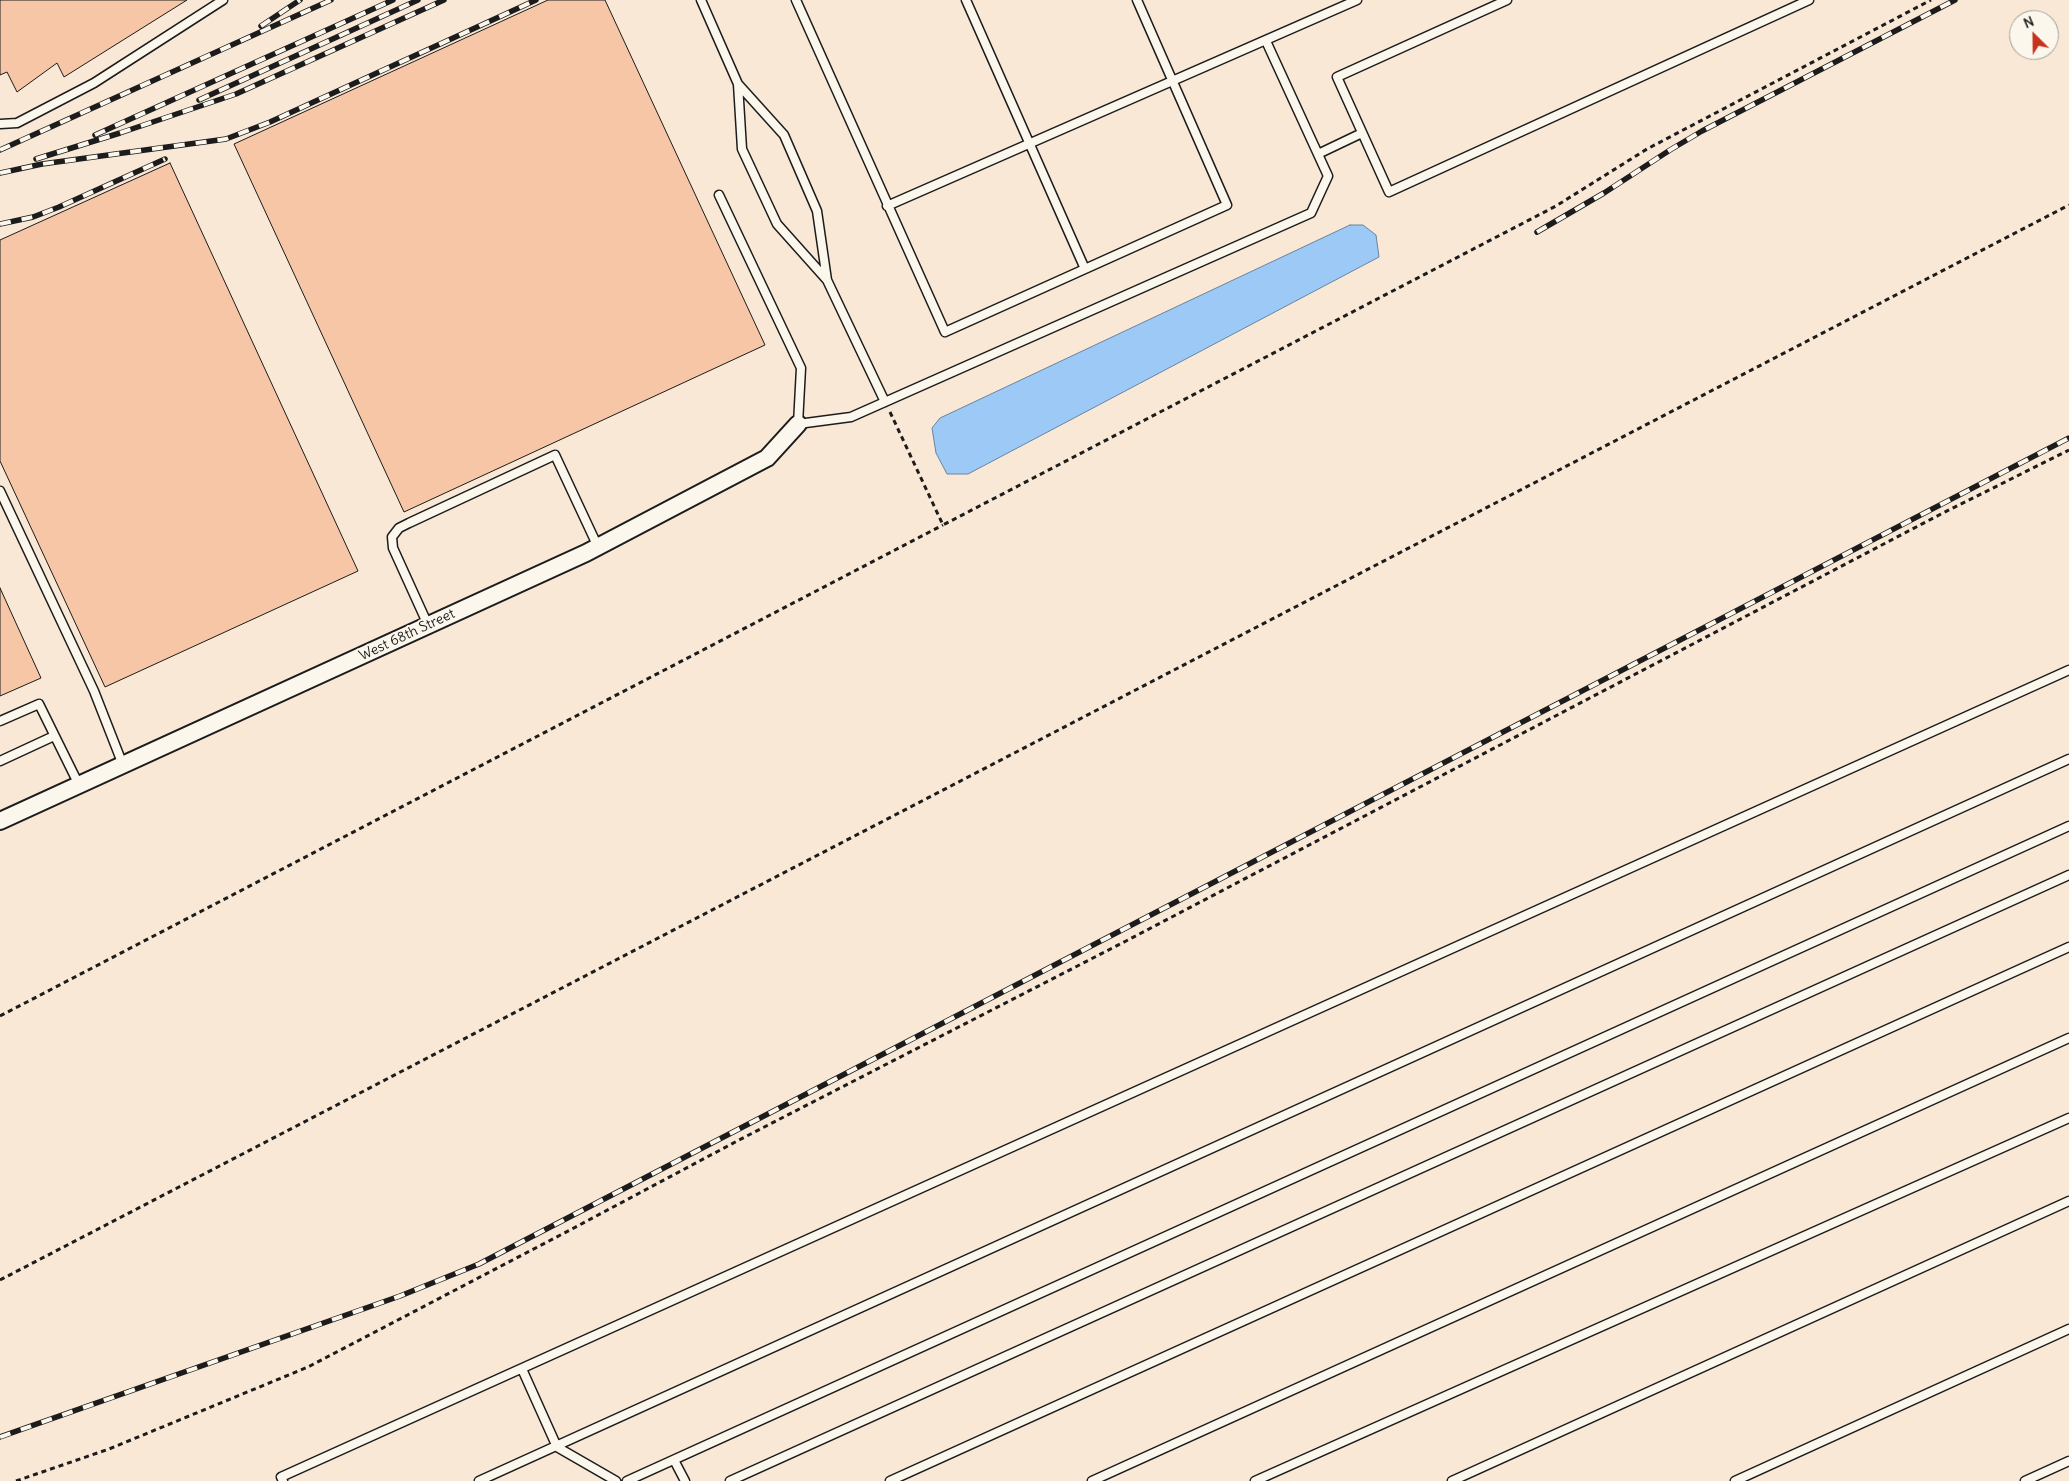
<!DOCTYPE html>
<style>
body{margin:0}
#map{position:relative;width:2069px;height:1481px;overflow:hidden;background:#fbf7ec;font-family:Delius,sans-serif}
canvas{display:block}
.north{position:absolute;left:2009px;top:10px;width:50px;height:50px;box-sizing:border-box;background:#fbf7ec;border:1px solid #a29f99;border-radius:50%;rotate:337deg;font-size:14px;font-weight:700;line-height:20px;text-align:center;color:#1c1c1c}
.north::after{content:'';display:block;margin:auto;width:18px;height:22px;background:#c8321e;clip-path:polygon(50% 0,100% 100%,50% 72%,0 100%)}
</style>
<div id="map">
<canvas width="2069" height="1481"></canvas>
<div class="north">N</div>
</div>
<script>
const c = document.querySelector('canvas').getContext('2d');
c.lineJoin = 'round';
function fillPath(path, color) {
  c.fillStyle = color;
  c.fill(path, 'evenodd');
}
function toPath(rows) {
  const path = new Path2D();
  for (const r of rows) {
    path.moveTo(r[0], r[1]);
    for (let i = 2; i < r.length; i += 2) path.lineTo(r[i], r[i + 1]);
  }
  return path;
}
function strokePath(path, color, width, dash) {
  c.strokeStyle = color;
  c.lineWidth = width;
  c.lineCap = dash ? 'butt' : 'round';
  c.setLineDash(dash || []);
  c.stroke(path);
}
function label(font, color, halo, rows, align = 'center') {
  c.font = font + ' Delius,sans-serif';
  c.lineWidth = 4;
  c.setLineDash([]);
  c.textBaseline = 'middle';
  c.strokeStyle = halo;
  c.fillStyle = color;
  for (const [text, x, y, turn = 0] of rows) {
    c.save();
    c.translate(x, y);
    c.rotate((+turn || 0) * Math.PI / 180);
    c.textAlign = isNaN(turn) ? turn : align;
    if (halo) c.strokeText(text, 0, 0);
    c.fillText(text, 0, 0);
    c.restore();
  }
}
fillPath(toPath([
 [0,0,2069,0,2069,1481,0,1481],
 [2019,20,2049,20,2049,50,2019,50]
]), '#fae8d7');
const water = toPath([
 [1350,225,1363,225,1376,235,1379,257,968,474,947,474,936,453,932,428,940,418,1350,225]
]);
fillPath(water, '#9cc9f6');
strokePath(water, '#69849f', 1);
const building = toPath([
 [0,0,187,0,64,77,57,63,17,92,7,72,0,75,0,0],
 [548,0,605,0,765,345,404,512,234,144,548,0],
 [170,163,358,571,105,687,0,461,0,240,170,163],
 [0,588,41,678,0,696,0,588]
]);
fillPath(building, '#f6c6a6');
strokePath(building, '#1c1c1c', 1);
const lane = toPath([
 [701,0,738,84],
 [796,0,945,332,1227,205,1137,0],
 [966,0,1085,269],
 [1507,0,1337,77,1389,192,1809,0],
 [738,84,784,135,817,211,827,280,777,224,742,149,738,84],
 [0,124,17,123,94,83,223,0],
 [1318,154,1362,133],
 [719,195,801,368,798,424,851,417,1311,213,1328,176,1266,41],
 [887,206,1357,0],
 [827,280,885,402],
 [0,491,94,691,123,765],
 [428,625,393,548,392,537,399,528,409,523,555,455,598,547],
 [0,721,39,704,79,785],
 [0,761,54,736],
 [522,1369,557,1447,616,1481],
 [674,1460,685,1481],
 [283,1481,281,1477,2069,670],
 [479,1481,2069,759],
 [627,1481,2069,826],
 [730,1481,2069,875],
 [890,1481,2069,947],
 [1092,1481,2069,1038],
 [1255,1481,2069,1118],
 [1452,1481,2069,1201],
 [1735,1481,2069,1329],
 [2025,1481,2069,1461]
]);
const street = toPath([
 [0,821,586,553,767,458,798,424]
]);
strokePath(lane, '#1c1c1c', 11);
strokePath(street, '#1c1c1c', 20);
strokePath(toPath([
 [890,412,943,525,1556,206,1647,149,1931,0],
 [0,1016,943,525],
 [0,1280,2069,205],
 [16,1481,109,1449,308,1367,570,1230,739,1140,1126,941,1941,514,2069,450]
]), '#1c1c1c', 3, [5, 4]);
strokePath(lane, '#fbf7ec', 8);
strokePath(street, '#fbf7ec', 16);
const rail = toPath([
 [261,26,300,0],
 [199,100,418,0],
 [95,135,393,0],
 [0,150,331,0],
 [36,159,120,133,236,94,444,0],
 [0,173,42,164,226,139,270,122,536,0],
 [0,224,33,217,59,207,165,159],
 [1537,232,1604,193,1670,150,1702,131,1955,0],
 [0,1437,400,1296,479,1264,2069,438]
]);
strokePath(rail, '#1c1c1c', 5.5);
strokePath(rail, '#fbf7ec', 4, [11]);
label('14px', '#1c1c1c', '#fbf7ec', [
 ["West 68th Street",407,635,-25]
]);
</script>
